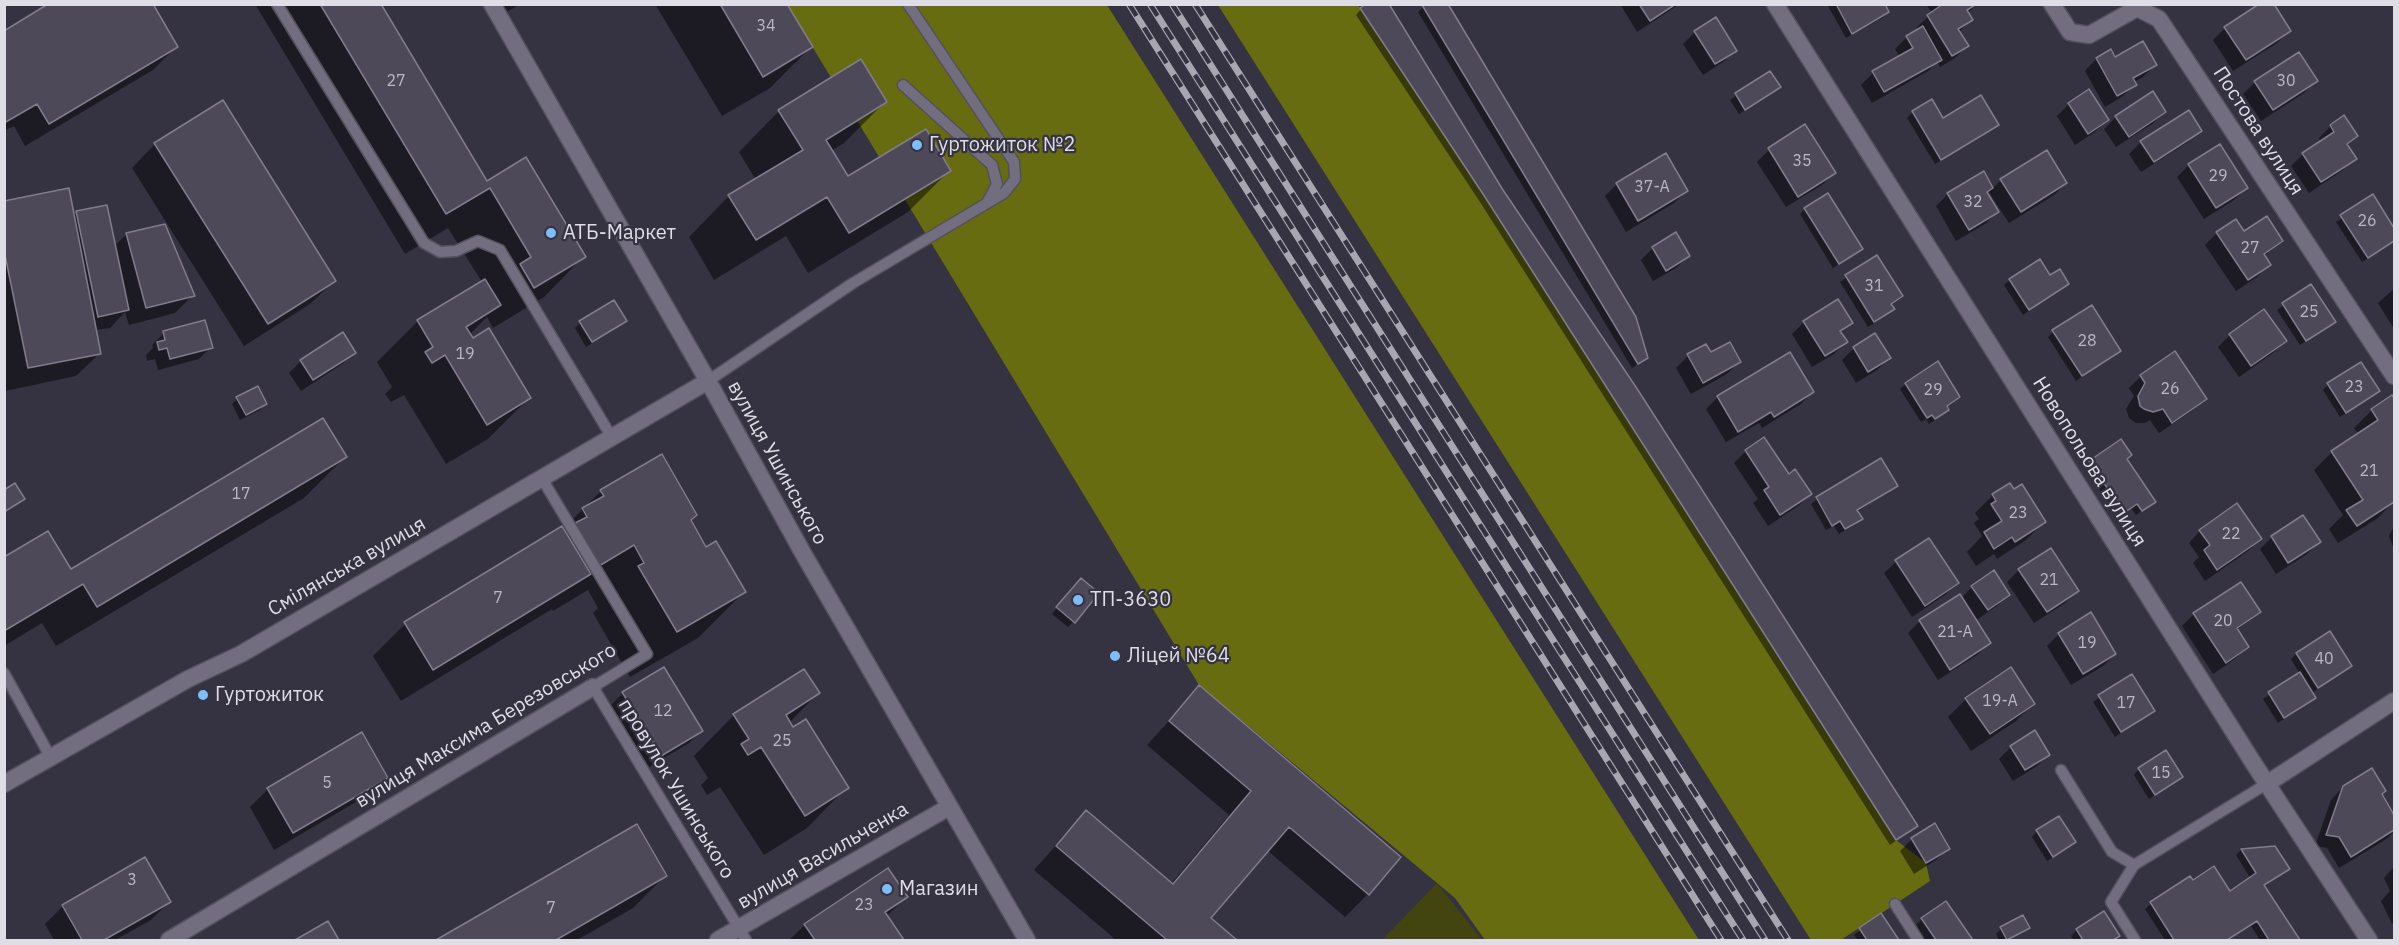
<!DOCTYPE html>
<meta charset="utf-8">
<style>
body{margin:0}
#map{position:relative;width:2399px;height:945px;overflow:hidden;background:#353241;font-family:"IBM Plex Sans",sans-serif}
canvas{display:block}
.frame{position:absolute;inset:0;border:6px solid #dfdde6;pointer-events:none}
</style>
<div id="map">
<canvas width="2399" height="945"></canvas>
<div class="frame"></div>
</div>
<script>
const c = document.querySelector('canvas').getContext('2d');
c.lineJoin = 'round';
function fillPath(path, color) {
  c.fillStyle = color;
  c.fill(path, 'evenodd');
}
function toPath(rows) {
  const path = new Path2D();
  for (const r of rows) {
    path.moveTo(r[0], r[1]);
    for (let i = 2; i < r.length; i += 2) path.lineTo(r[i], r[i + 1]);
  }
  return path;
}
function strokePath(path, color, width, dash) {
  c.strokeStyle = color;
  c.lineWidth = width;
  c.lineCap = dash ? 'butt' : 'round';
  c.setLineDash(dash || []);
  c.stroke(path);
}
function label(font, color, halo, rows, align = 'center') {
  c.font = font + ' "IBM Plex Sans",sans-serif';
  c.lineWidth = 4.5;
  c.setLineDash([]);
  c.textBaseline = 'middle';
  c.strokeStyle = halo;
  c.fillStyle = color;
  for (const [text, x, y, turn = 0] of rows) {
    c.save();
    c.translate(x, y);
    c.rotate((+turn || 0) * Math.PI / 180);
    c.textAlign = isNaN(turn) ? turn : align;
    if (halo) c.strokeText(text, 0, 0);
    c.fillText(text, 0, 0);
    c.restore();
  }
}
fillPath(toPath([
 [1437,883,1482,940,1382,940]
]), '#424510');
fillPath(toPath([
 [787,5,1107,5,1699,940,1485,940,1455,898,1199,685],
 [1218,5,1358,5,1485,197,1896,840,1926,863,1930,881,1841,940,1811,940]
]), '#676c11');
fillPath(toPath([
 [255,4,379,4,487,183,584,256,544,297,493,328,487,317,469,335,529,398,488,439,446,464,404,395,391,402,385,394,392,387,377,362,418,321,482,282,448,228,405,254],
 [500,4,520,4,505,13],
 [655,4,785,4,811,47,770,88,722,116],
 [1426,4,1446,4,1646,358,1632,368,1418,12],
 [1620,4,1680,4,1637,32],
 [1827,4,1883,4,1887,12,1882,18,1846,38],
 [1926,4,1978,4,1967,14,1971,20,1959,32,1967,46,1955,58,1940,67,1937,62,1928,71,1872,103,1861,85,1873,73,1900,57,1895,49,1907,37,1918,31,1916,28,1932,13],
 [1361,9,1502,190,1917,825,1890,845,1480,202,1356,15],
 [2225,28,2289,31,2277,43,2233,71,2213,40],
 [4,32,176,47,153,70,25,146,14,126,4,131],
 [1695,32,1735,51,1723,62,1703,75,1683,44],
 [2111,51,2115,59,2155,65,2143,77,2134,82,2135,84,2123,96,2105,107,2085,71,2096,59],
 [1770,73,1779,87,1739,114,1730,100],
 [2316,81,2304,93,2261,121,2243,94,2255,82],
 [2088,91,2107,120,2095,132,2075,145,2057,116,2069,104],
 [885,102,844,143,831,151,848,178,949,171,908,212,808,273,786,236,714,280,689,237,729,196,756,180,739,152,779,111],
 [1913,112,1943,120,1997,125,1992,130,1935,164,1907,118],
 [2164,112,2152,124,2116,147,2104,129,2116,117],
 [1804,126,1834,173,1822,185,1786,207,1757,162,1769,150],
 [2331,126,2356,136,2347,146,2355,158,2343,170,2309,193,2291,166,2303,154,2321,142,2319,138],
 [2200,130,2188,142,2141,172,2129,154,2141,142],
 [155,144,334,281,310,304,244,346,132,168],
 [2189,165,2246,188,2234,200,2204,219,2177,177],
 [1983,173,1992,189,2001,180,2066,183,2054,195,2009,223,1988,191,1986,193,1997,212,1985,224,1956,241,1936,206,1948,194],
 [1617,184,1686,191,1674,203,1626,232,1605,196],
 [2372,196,2394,230,2394,241,2362,262,2336,222],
 [4,203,73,216,77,213,114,246,127,234,193,295,175,313,129,325,125,312,110,328,95,330,100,353,76,376,5,391],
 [1805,209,1861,249,1833,268,1800,214],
 [2217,233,2244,233,2281,241,2263,257,2269,265,2257,277,2236,291,2205,245],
 [1653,248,1688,256,1676,268,1653,281,1641,260],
 [1876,257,1901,296,1890,305,1893,309,1887,315,1868,327,1840,282],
 [2050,277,2067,284,2023,315,2004,285,2010,280],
 [2311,286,2334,322,2300,345,2277,310],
 [2394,289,2394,329,2378,303],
 [1838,301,1851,323,1840,333,1846,342,1834,354,1812,367,1792,334,1804,322],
 [625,321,586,347,575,328,580,323],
 [2053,332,2119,351,2076,381,2048,337],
 [164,333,211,347,199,359,158,370,155,359,147,361,146,355,153,348,152,345],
 [1875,335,1889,358,1877,370,1856,383,1842,360,1854,348],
 [2230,335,2285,341,2273,353,2239,377,2218,347],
 [354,353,342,364,301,391,289,373,301,361],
 [1710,354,1739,362,1727,374,1691,394,1676,368,1688,356],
 [2141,376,2205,398,2193,410,2159,433,2150,420,2145,423,2136,423,2129,418,2126,409,2134,396,2129,388],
 [1906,384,1958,397,1946,407,1947,410,1942,415,1929,424,1926,419,1921,422,1900,389],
 [2328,385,2378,391,2340,417,2323,390],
 [1812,392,1801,404,1762,428,1759,423,1726,442,1706,409,1718,397],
 [2392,397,2394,401,2394,501,2378,518,2338,543,2329,529,2343,515,2314,470,2332,452,2359,435,2354,428,2372,410],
 [237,399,265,404,260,410,240,420,232,404],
 [1746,451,1810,494,1798,506,1768,526,1753,503,1758,499,1734,463],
 [345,457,304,498,56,646,42,623,4,646,4,559,71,571],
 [1881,460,1896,486,1857,512,1861,518,1855,524,1839,534,1834,526,1826,530,1811,504,1817,499],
 [2125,460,2154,501,2136,515,2131,508,2118,517,2085,468,2090,462],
 [601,491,690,521,706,549,744,592,698,638,630,677,593,613,598,608,588,590,553,611,552,609,401,701,373,656,405,624,562,530],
 [1993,495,2044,522,2026,540,1997,559,1994,554,1976,566,1967,552,1982,536,1974,523,1979,519,1975,513],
 [2394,526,2394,549,2389,536],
 [2200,531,2260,539,2248,551,2205,581,2193,563,2199,557,2189,543],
 [2272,537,2319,542,2307,554,2276,574,2260,549],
 [1896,562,1957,583,1945,595,1912,617,1884,573],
 [2019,570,2077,591,2065,603,2034,623,2007,582],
 [1075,585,1073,622,1068,627,1052,614],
 [1972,587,2009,594,1997,606,1975,621,1989,643,1977,655,1938,680,1908,633,1920,621,1959,596,1961,598],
 [2259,612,2237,630,2247,647,2235,659,2213,674,2182,626,2194,614],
 [2329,633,2351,666,2312,693,2314,697,2309,703,2278,723,2263,699,2300,674,2291,659,2296,654],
 [2059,634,2115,654,2103,666,2071,685,2047,646],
 [2131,676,2153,710,2115,737,2093,702],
 [1200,687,1368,894,1345,917,1267,850,1209,918,1235,940,1116,940,1034,870,1086,812,1171,884,1229,815,1147,745],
 [623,693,701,731,689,743,649,767,611,705],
 [818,693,789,723,847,787,807,828,764,855,720,787,707,795,701,785,708,778,694,756,734,715],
 [1966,699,2033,704,2016,721,1971,751,1948,717],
 [2011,747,2048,755,2037,766,2013,781,1999,759],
 [2139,769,2181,777,2149,799,2134,775],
 [386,777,368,795,274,850,250,807,268,789],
 [2343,787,2381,794,2394,818,2394,831,2388,838,2339,868,2327,848,2315,846,2331,800],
 [636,826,665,876,633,908,577,940,439,940],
 [2037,831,2074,842,2047,861,2032,837],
 [1912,839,1948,848,1936,860,1914,874,1900,851],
 [2274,848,2288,869,2263,887,2298,940,2260,940,2251,926,2228,940,2165,940,2145,909,2151,904,2190,878,2192,882,2230,893,2251,879,2236,855,2241,850],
 [144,860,169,902,151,920,115,940,54,940,45,924,63,906],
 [2394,867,2394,922,2392,924,2381,901,2390,891,2384,878],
 [906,897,886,917,902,940,789,940,805,925],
 [1946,903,1971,940,1917,940,1910,931,1922,919],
 [2104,913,2118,936,2113,940,2074,940,2071,936,2077,930],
 [1881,915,1898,940,1858,940,1854,935],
 [327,923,337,940,298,940],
 [2028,927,2008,940,1999,940,1996,934,2001,929]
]), '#0007');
const building = toPath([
 [48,4,153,4,178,47,49,124,37,104,4,123,4,31,48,4],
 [320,4,381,4,487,181,526,157,586,257,534,288,520,264,531,257,490,188,446,214,320,4],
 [720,4,787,4,813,47,763,77,720,4],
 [1366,4,1389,4,1503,190,1636,387,1918,826,1896,840,1485,197,1360,8,1366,4],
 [1448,4,1636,317,1648,358,1638,364,1422,5,1448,4],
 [1639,4,1676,4,1650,21,1639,4],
 [1836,4,1885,4,1889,12,1852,34,1836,4],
 [1943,4,1977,4,1967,10,1973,20,1958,29,1969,46,1952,56,1927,15,1943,4],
 [2259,4,2274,4,2291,31,2246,60,2224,27,2259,4],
 [1716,17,1737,51,1715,64,1694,31,1716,17],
 [1923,26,1942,60,1884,92,1872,71,1913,48,1906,36,1923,26],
 [2143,41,2157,65,2133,78,2137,85,2117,96,2096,58,2111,49,2115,57,2143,41],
 [2299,52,2318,81,2273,110,2254,81,2299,52],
 [861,59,887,102,826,140,848,176,926,129,951,171,849,233,827,197,756,240,728,195,803,150,778,110,861,59],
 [1770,71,1781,87,1745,110,1735,93,1770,71],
 [2089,89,2109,120,2088,134,2068,103,2089,89],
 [2153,91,2166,112,2129,137,2115,116,2153,91],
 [1981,95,1999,125,1941,160,1912,111,1932,99,1943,118,1981,95],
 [223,100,336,281,268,324,154,143,223,100],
 [2189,110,2202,131,2154,162,2140,141,2189,110],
 [2344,115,2358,136,2347,144,2357,159,2321,182,2302,153,2334,132,2330,125,2344,115],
 [1805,124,1836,173,1798,197,1768,148,1805,124],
 [2220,144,2248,188,2216,208,2188,164,2220,144],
 [2047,150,2067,183,2021,212,2000,179,2047,150],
 [1666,153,1688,191,1638,221,1616,183,1666,153],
 [1984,171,1993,188,1987,192,1999,212,1969,230,1947,193,1984,171],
 [69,188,101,354,28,368,4,250,4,201,69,188],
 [1828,193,1863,249,1839,264,1804,208,1828,193],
 [2373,194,2394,228,2394,241,2368,258,2340,215,2373,194],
 [107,205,129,310,98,317,76,211,107,205],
 [2267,216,2283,241,2264,254,2271,265,2248,280,2216,232,2236,219,2244,231,2267,216],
 [165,224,195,296,146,308,126,233,165,224],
 [1676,232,1690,256,1666,271,1652,247,1676,232],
 [1877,255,1903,296,1891,304,1895,309,1874,322,1845,275,1877,255],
 [2040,259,2050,275,2060,269,2069,284,2029,310,2009,279,2040,259],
 [485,279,501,305,466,327,473,338,489,328,531,398,487,425,445,355,432,363,425,352,433,347,417,320,485,279],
 [2311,284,2336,322,2306,341,2282,303,2311,284],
 [1838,299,1853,323,1840,331,1848,342,1825,356,1803,321,1838,299],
 [614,300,627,321,592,342,579,321,614,300],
 [2092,305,2121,351,2082,376,2052,330,2092,305],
 [2264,309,2287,341,2251,366,2229,334,2264,309],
 [205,320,213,348,170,359,167,348,159,350,157,342,165,340,163,331,205,320],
 [343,332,356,353,313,380,300,360,343,332],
 [1875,333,1891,358,1868,372,1853,347,1875,333],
 [1730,342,1741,362,1703,383,1687,354,1706,344,1711,352,1730,342],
 [2175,351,2207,399,2172,423,2163,409,2153,412,2144,409,2140,406,2138,396,2145,383,2140,375,2175,351],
 [1790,352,1814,392,1774,417,1771,412,1738,432,1717,396,1790,352],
 [1938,361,1960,397,1947,406,1949,410,1935,419,1932,415,1927,418,1905,383,1938,361],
 [2361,362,2380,391,2346,413,2327,383,2361,362],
 [258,386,267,404,246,415,236,397,258,386],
 [2392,395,2394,398,2394,502,2357,526,2346,510,2363,500,2331,451,2378,420,2371,409,2392,395],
 [323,418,347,457,97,607,83,584,4,631,4,557,48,531,71,569,323,418],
 [1764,437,1789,474,1795,469,1812,494,1780,515,1764,490,1769,487,1745,450,1764,437],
 [2121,439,2132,455,2127,459,2156,502,2142,511,2137,504,2124,513,2089,461,2121,439],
 [662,454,697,515,691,520,706,547,716,541,746,592,677,632,638,566,644,563,634,545,599,566,575,523,587,517,582,508,604,496,600,490,662,454],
 [1881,458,1898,486,1857,510,1863,519,1845,529,1840,521,1832,526,1816,497,1881,458],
 [15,483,25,499,4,512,4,490,15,483],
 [2010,483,2014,489,2022,484,2046,522,2015,542,2012,537,1994,549,1984,532,2002,521,1991,504,1996,501,1992,494,2010,483],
 [2237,503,2262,539,2217,570,2204,550,2210,545,2199,530,2237,503],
 [2303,515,2321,542,2288,563,2271,536,2303,515],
 [562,526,591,574,433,670,404,622,562,526],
 [1929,538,1959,583,1925,606,1895,560,1929,538],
 [2051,548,2079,591,2047,612,2018,569,2051,548],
 [1994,570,2010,595,1988,610,1971,586,1994,570],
 [1081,578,1099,593,1075,623,1056,607,1081,578],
 [2241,582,2261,612,2237,628,2249,647,2226,663,2193,613,2241,582],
 [1960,594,1991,643,1950,670,1919,620,1960,594],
 [2091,612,2116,654,2083,674,2058,633,2091,612],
 [2330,631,2352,666,2318,688,2296,653,2330,631],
 [664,667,703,731,661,756,622,692,664,667],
 [2011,667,2035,704,1990,734,1965,698,2011,667],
 [804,669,820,693,786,715,793,727,806,719,849,788,805,816,761,747,748,755,741,744,749,739,733,714,804,669],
 [2300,672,2316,698,2284,718,2268,692,2300,672],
 [2132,674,2155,711,2121,732,2098,695,2132,674],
 [1199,685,1401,857,1369,895,1289,827,1211,918,1237,940,1167,940,1056,846,1086,810,1173,884,1251,791,1169,721,1199,685],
 [2035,730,2050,755,2025,770,2010,746,2035,730],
 [362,732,388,778,293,833,267,788,362,732],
 [2166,750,2183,777,2155,795,2138,768,2166,750],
 [2372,768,2386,791,2382,794,2394,815,2394,830,2351,857,2339,837,2326,835,2343,786,2372,768],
 [2059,816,2076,842,2053,857,2036,830,2059,816],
 [1935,823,1950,849,1926,863,1911,838,1935,823],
 [637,824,667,876,556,940,436,940,637,824],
 [2275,846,2290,869,2264,885,2300,940,2269,940,2257,921,2227,940,2174,940,2150,902,2190,876,2193,880,2214,866,2230,891,2256,873,2241,849,2275,846],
 [145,857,171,902,104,940,82,940,62,905,145,857],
 [888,868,908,897,885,912,904,940,815,940,804,924,888,868],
 [1946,901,1973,940,1936,940,1921,918,1946,901],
 [2104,911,2120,936,2113,940,2083,940,2076,929,2104,911],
 [1881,913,1899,940,1867,940,1859,928,1881,913],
 [2023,915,2030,928,2007,940,2000,927,2023,915],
 [328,921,339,940,295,940,328,921]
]);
fillPath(building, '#4e4959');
strokePath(building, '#807c8d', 1.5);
const service = toPath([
 [277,4,424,243,440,252,456,251,478,241,500,250,611,436],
 [903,85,992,165,997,184,987,203],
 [708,381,853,283,1004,193,1015,179,1014,162,908,4],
 [541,477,647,654,593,687,746,940],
 [4,673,51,758],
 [2061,770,2112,852,2134,865],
 [1895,904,1918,940],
 [2135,940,2111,902,2134,865,2268,783]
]);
const minor = toPath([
 [492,4,708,381,804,555,1027,940],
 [1775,4,2254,764,2369,940],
 [2052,4,2070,32,2089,35,2137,8,2159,19,2394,376],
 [2268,783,2394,701],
 [4,784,188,679,241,654,708,381],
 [169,940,593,687],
 [718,940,949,807]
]);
strokePath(service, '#53515c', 13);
strokePath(minor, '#53515c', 19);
strokePath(service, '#726e7f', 10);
strokePath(minor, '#726e7f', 16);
const rail = toPath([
 [1129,4,1721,940],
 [1150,4,1743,940],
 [1172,4,1765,940],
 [1195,4,1788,940]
]);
strokePath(rail, '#a8a6b1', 7);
strokePath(rail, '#353241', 4.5, [14]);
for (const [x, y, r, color] of [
 [917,145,6,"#7cbef9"],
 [551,233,6,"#7cbef9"],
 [1078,600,6,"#7cbef9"],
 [1115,656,6,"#7cbef9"],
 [203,695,6,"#7cbef9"],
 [887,889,6,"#7cbef9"]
]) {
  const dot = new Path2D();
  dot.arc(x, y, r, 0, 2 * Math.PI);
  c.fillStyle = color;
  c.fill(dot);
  strokePath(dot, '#353241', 2);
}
label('16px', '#bbb8c3', null, [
 ["34",766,26],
 ["27",396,81],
 ["30",2286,81],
 ["35",1802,161],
 ["29",2218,176],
 ["37-А",1652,187],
 ["32",1973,202],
 ["26",2367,221],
 ["27",2250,248],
 ["31",1874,286],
 ["25",2309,312],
 ["28",2087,341],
 ["19",465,354],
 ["23",2354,387],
 ["26",2170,389],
 ["29",1933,390],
 ["21",2369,471],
 ["17",241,494],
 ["23",2018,513],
 ["22",2231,534],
 ["21",2049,580],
 ["7",498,598],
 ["20",2223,621],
 ["21-А",1955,632],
 ["19",2087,643],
 ["40",2324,659],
 ["19-А",2000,701],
 ["17",2126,703],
 ["12",663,711],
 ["25",782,741],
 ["15",2161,773],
 ["5",327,783],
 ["3",132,880],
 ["23",864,905],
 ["7",551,908]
]);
label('20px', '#dfdde6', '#353241', [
 ["Постова вулиця",2258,131,57],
 ["Новопольова вулиця",2089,462,58],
 ["вулиця Ушинського",777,463,61],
 ["Смілянська вулиця",347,567,-30],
 ["вулиця Максима Березовського",486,726,-31],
 ["провулок Ушинського",676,789,59],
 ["вулиця Васильченка",823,856,-30]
]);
label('20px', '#dfdde6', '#353241', [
 ["Гуртожиток №2",929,145],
 ["АТБ-Маркет",563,233],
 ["ТП-3630",1090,600],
 ["Ліцей №64",1127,656],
 ["Гуртожиток",215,695],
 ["Магазин",899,889]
], 'left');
</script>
